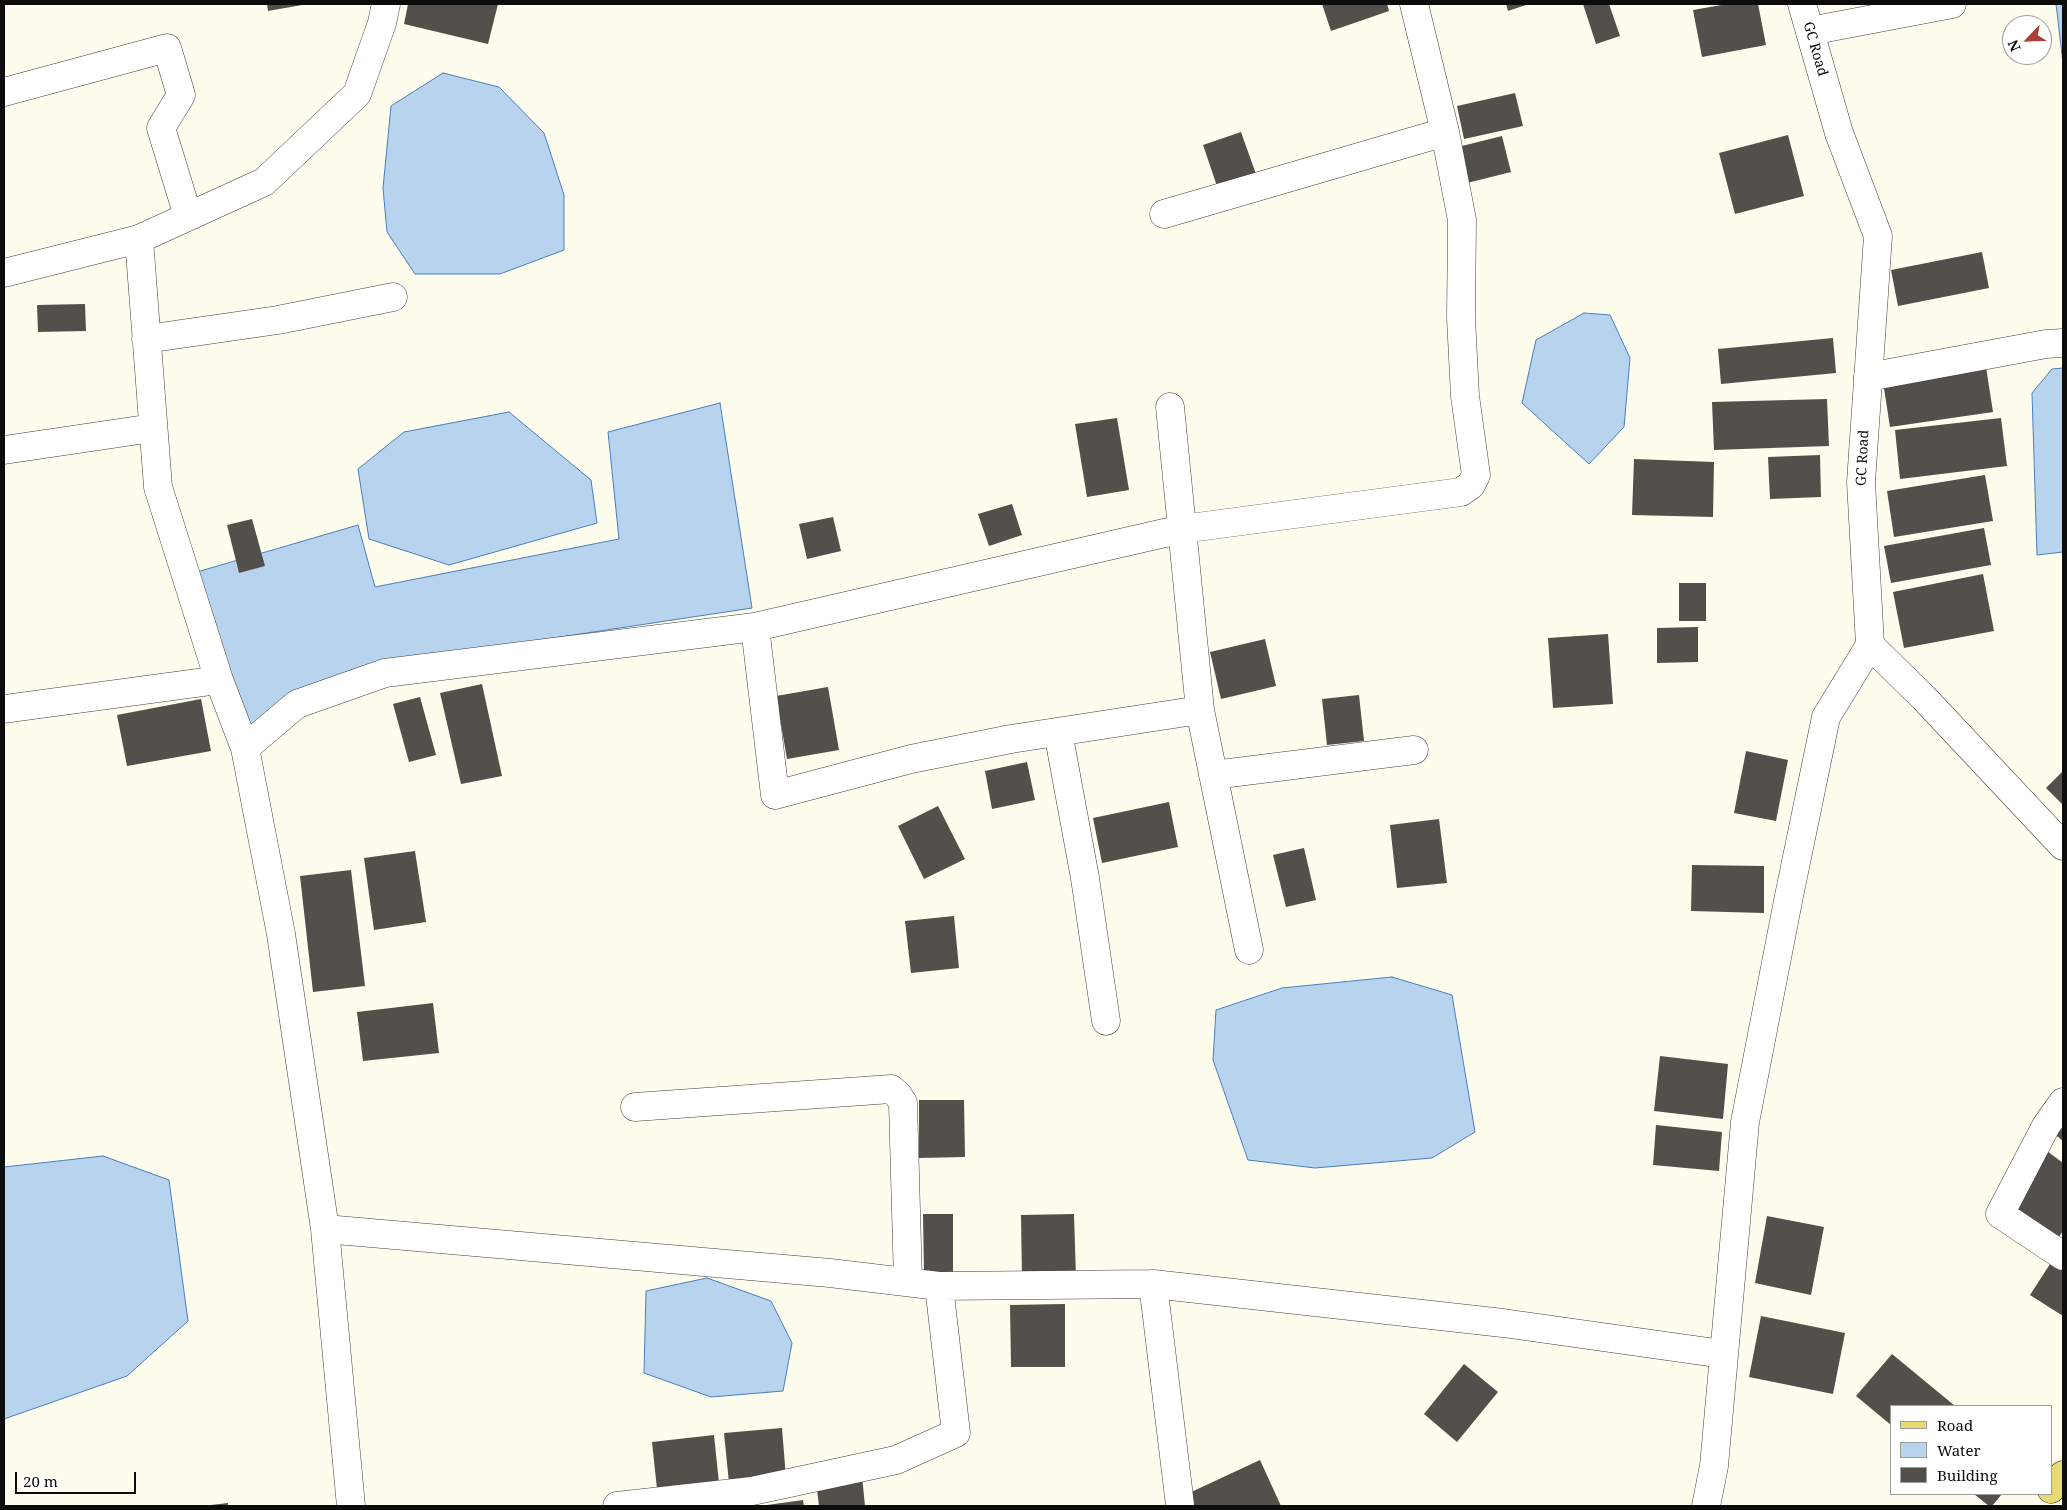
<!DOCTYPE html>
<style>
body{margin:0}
#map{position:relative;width:2067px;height:1510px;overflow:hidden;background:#fdfced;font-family:"Noto Serif",serif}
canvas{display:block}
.frame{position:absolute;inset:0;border:5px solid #0c0c0c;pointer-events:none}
.legend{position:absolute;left:1890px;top:1405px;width:162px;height:90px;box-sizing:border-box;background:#fff;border:1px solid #9e9e9e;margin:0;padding:6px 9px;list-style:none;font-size:15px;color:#0c0c0c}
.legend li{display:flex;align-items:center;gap:10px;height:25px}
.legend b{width:25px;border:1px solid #9e9e9e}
.north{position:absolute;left:2002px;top:15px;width:50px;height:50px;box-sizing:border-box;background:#fff;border:1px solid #9e9e9e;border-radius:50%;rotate:246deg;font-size:14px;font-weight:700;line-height:20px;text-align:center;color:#0c0c0c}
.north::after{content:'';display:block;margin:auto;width:18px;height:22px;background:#ab3e35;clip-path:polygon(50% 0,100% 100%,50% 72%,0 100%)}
.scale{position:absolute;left:15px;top:1472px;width:121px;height:22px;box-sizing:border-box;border:2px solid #0c0c0c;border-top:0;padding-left:6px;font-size:15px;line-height:18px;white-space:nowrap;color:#0c0c0c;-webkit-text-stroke:4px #fff;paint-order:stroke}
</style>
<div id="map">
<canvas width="2067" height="1510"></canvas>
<div class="frame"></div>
<ul class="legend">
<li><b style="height:6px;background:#e8da72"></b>Road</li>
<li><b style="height:14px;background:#b8d3ee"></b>Water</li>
<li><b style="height:14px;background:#534f4a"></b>Building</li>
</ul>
<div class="north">N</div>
<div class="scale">20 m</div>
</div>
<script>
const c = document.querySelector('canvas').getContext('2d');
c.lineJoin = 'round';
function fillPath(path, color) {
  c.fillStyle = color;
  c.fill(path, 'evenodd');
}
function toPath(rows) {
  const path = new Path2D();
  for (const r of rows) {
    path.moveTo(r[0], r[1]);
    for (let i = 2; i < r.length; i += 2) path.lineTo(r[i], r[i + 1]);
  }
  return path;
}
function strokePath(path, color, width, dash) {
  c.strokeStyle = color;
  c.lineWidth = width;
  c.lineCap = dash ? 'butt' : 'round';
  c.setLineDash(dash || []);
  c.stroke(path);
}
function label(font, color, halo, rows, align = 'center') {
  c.font = font + ' "Noto Serif",serif';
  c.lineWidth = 5;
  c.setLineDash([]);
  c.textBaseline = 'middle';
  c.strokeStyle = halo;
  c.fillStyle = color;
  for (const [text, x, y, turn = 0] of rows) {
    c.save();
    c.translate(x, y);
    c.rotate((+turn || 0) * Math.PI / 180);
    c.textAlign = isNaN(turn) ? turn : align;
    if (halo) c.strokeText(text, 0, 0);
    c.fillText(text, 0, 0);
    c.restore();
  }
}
const water = toPath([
 [2056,4,2063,4,2063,63,2056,4],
 [443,73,499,87,544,133,564,195,564,250,500,274,415,274,387,232,383,188,391,106,443,73],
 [1584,313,1610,315,1630,358,1624,427,1589,464,1522,403,1536,340,1584,313],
 [2063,368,2063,552,2037,555,2032,393,2052,369,2063,368],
 [720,403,752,608,421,658,249,729,197,572,358,525,375,587,619,539,608,432,720,403],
 [509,412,591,480,597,523,449,565,369,539,358,469,404,432,509,412],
 [1392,977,1452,995,1475,1132,1432,1158,1315,1168,1248,1160,1213,1060,1216,1010,1282,988,1392,977],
 [103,1156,169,1180,188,1321,127,1376,4,1419,4,1167,103,1156],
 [707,1278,771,1301,792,1343,783,1391,711,1397,644,1373,646,1291,707,1278]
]);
fillPath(water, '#b8d3ee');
strokePath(water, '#487fbc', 1);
fillPath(toPath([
 [267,4,302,4,302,5,268,11],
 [408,4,498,4,488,44,404,24],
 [1322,4,1387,4,1389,11,1331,31],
 [1506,4,1529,4,1508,11],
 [1583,4,1609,4,1620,36,1596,44],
 [1727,4,1758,4,1766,45,1702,57,1693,10],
 [1515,93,1523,126,1464,139,1457,106],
 [1241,132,1257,177,1218,189,1203,145],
 [1788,135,1804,196,1735,214,1719,153],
 [1502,136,1511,172,1467,183,1458,147],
 [1982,252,1989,288,1898,306,1891,270],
 [85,304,86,331,38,332,37,305],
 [1833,338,1836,373,1721,384,1718,349],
 [1986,367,1993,412,1890,427,1883,382],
 [1827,399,1829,446,1714,450,1712,402],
 [1117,418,1129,490,1087,497,1075,424],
 [2001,418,2007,466,1900,479,1895,430],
 [1820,455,1821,497,1770,499,1768,457],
 [1634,459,1714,462,1713,517,1632,515],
 [1985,475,1993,521,1894,537,1887,491],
 [1012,504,1022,535,989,546,978,514],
 [833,517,841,551,807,559,799,524],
 [252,519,265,566,239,573,227,525],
 [1984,528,1991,565,1891,583,1884,546],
 [1983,574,1994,631,1904,648,1893,592],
 [1679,583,1706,583,1706,621,1679,621],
 [1698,627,1698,662,1657,663,1657,628],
 [1608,634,1613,704,1553,708,1548,638],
 [1265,639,1276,686,1221,699,1210,652],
 [482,684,502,776,461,784,440,693],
 [828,687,839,750,787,759,776,696],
 [1359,695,1364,741,1327,745,1322,699],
 [420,697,436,755,409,762,393,704],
 [201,699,211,751,127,766,117,715],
 [1746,751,1788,760,1776,821,1734,813],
 [1027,762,1035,800,992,809,985,771],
 [2063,771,2063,805,2046,788],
 [1169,802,1178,847,1102,863,1093,818],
 [938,806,965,859,924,879,898,826],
 [1439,819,1447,883,1397,888,1390,825],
 [1304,848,1316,900,1286,907,1273,855],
 [415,851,426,922,374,930,364,858],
 [1692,865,1764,866,1764,913,1691,911],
 [351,870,365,986,313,992,300,876],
 [954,916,959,968,911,973,905,921],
 [433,1003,439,1053,363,1061,357,1012],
 [1660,1056,1728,1064,1723,1119,1654,1111],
 [919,1100,964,1100,965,1157,919,1158],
 [2063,1117,2063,1141,2051,1131],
 [1656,1125,1722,1132,1719,1171,1653,1165],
 [2047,1151,2063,1163,2063,1231,2056,1241,2008,1206],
 [923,1214,953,1214,953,1274,924,1274],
 [1074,1214,1076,1278,1022,1279,1021,1215],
 [1767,1216,1824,1227,1811,1295,1755,1283],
 [2052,1261,2063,1268,2063,1316,2030,1295],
 [1065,1304,1065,1367,1011,1367,1010,1305],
 [1761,1316,1845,1333,1833,1394,1749,1377],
 [1892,1354,1955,1406,1891,1406,1891,1425,1856,1396],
 [1464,1364,1498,1392,1457,1442,1424,1414],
 [782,1428,786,1478,729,1483,724,1433],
 [714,1435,719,1483,657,1489,652,1442],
 [1260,1460,1281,1506,1193,1506,1187,1494],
 [862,1476,865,1506,819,1506,816,1481],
 [1974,1494,2002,1494,1992,1506,1989,1506],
 [803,1500,804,1506,767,1506,767,1505],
 [228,1503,228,1506,211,1506,211,1505]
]), '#534f4a');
const minor = toPath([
 [1810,31,1952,4],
 [4,92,167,48,181,95,161,128,188,216],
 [1164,214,1445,132],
 [139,239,158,487,219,680,245,748,281,934,325,1229,351,1506],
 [4,273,139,239,264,182,357,94,382,23,386,4],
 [146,339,278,320,393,297],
 [1868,377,2046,344,2063,343],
 [1170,407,1200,710,1249,950],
 [4,450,153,428],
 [755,627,1182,529,1461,492,1471,485,1476,475,1465,396,1461,318,1462,220,1445,132,1414,4],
 [4,709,219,680],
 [1058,732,1085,878,1106,1021],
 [245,748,297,704,385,673,755,627,775,795,911,759,1011,739,1200,710],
 [1213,775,1414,750],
 [2063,1102,2046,1126,2000,1214,2063,1256],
 [635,1107,891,1089,898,1095,903,1103,908,1282],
 [325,1229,830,1273,939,1286,1153,1284,1503,1323,1723,1354],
 [1153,1284,1180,1505],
 [617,1506,752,1491,896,1460,956,1433,939,1286],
 [1706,1506,1714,1466,1745,1122,1789,896,1826,717,1870,645]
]);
const tertiary = toPath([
 [1802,4,1839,133,1878,236,1861,482,1870,645,1924,698,2063,846]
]);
const primary = toPath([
 [2051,1489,2063,1475]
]);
strokePath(minor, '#3f3f3f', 29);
strokePath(tertiary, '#3f3f3f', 29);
strokePath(primary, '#1d1d1d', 29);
strokePath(minor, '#fff', 28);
strokePath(tertiary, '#fff', 28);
strokePath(primary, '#e8da72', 28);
label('14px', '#0c0c0c', '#fff', [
 ["GC Road",1815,49,74],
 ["GC Road",1863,458,-87]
]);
</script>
